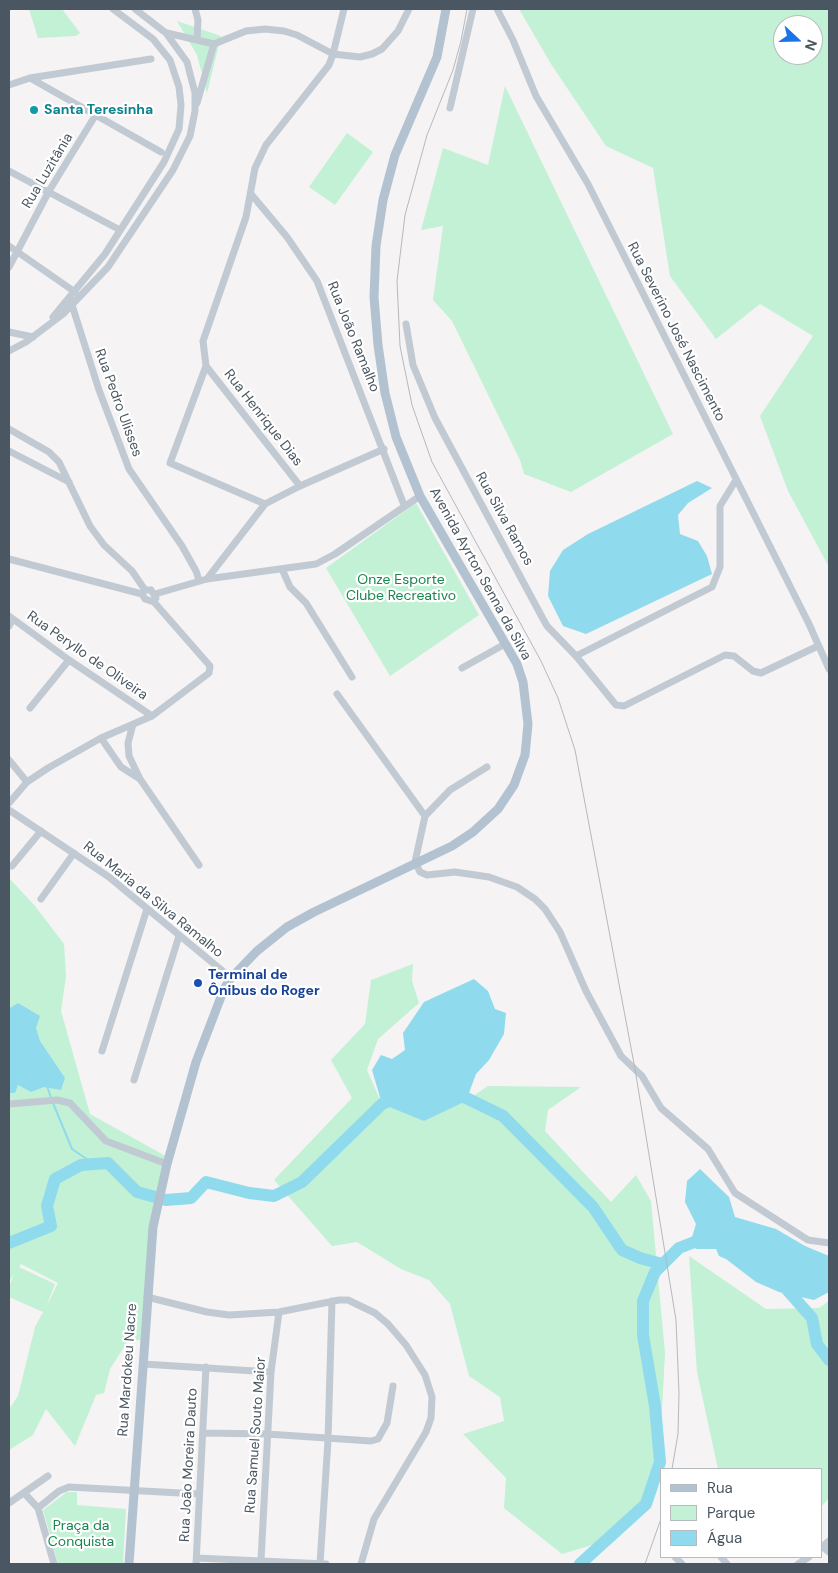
<!DOCTYPE html>
<meta charset="utf-8">
<style>
body{margin:0}
#map{position:relative;width:838px;height:1573px;overflow:hidden;background:#f5f3f3;font-family:"DM Sans",sans-serif}
canvas{display:block}
.frame{position:absolute;inset:0;border:10px solid #4a5661;pointer-events:none}
.legend{position:absolute;left:660px;top:1468px;width:162px;height:90px;box-sizing:border-box;background:#fff;border:1px solid #b7bbc0;margin:0;padding:6px 9px;list-style:none;font-size:15px;color:#4a5661}
.legend li{display:flex;align-items:center;gap:10px;height:25px}
.legend b{width:25px;border:1px solid #b7bbc0}
.north{position:absolute;left:773px;top:15px;width:50px;height:50px;box-sizing:border-box;background:#fff;border:1px solid #b7bbc0;border-radius:50%;rotate:111deg;font-size:14px;font-weight:700;line-height:20px;text-align:center;color:#4a5661}
.north::after{content:'';display:block;margin:auto;width:18px;height:22px;background:#1a73e8;clip-path:polygon(50% 0,100% 100%,50% 72%,0 100%)}
</style>
<div id="map">
<canvas width="838" height="1573"></canvas>
<div class="frame"></div>
<ul class="legend">
<li><b style="height:6px;background:#b3c2d1"></b>Rua</li>
<li><b style="height:14px;background:#c3f1d5"></b>Parque</li>
<li><b style="height:14px;background:#90daee"></b>Água</li>
</ul>
<div class="north">N</div>
</div>
<script>
const c = document.querySelector('canvas').getContext('2d');
c.lineJoin = 'round';
function fillPath(path, color) {
  c.fillStyle = color;
  c.fill(path, 'evenodd');
}
function toPath(rows) {
  const path = new Path2D();
  for (const r of rows) {
    path.moveTo(r[0], r[1]);
    for (let i = 2; i < r.length; i += 2) path.lineTo(r[i], r[i + 1]);
  }
  return path;
}
function strokePath(path, color, width, dash) {
  c.strokeStyle = color;
  c.lineWidth = width;
  c.lineCap = dash ? 'butt' : 'round';
  c.setLineDash(dash || []);
  c.stroke(path);
}
function label(font, color, halo, rows, align = 'center') {
  c.font = font + ' "DM Sans",sans-serif';
  c.lineWidth = 4.5;
  c.setLineDash([]);
  c.textBaseline = 'middle';
  c.strokeStyle = halo;
  c.fillStyle = color;
  for (const [text, x, y, turn = 0] of rows) {
    c.save();
    c.translate(x, y);
    c.rotate((+turn || 0) * Math.PI / 180);
    c.textAlign = isNaN(turn) ? turn : align;
    if (halo) c.strokeText(text, 0, 0);
    c.fillText(text, 0, 0);
    c.restore();
  }
}
fillPath(toPath([
 [29,9,62,9,80,33,76,36,38,38],
 [519,9,829,9,829,567,788,491,760,416,813,336,760,304,716,339,670,276,653,168,606,146,551,64],
 [783,25,813,25,813,55,783,55],
 [177,21,221,36,207,93,197,55],
 [505,86,673,434,571,492,524,474,520,460,452,321,433,300,443,226,421,230,443,148,488,165],
 [347,133,373,152,335,205,309,187],
 [416,503,479,615,390,676,326,568],
 [9,878,35,906,64,944,66,976,61,1011,90,1114,171,1159,153,1217,142,1340,128,1341,110,1369,104,1393,96,1395,75,1446,46,1409,33,1435,9,1450,9,1409,18,1396,35,1327,43,1312,9,1297,9,1287,14,1274,9,1282],
 [21,1264,58,1283,46,1307,55,1284,19,1267],
 [413,964,412,981,419,1003,378,1039,367,1070,382,1104,466,1101,488,1086,581,1087,548,1110,545,1131,611,1202,636,1175,651,1201,665,1353,658,1482,619,1537,562,1554,504,1508,506,1478,463,1434,504,1421,500,1397,469,1376,450,1304,429,1280,401,1269,357,1242,332,1246,274,1180,352,1098,331,1060,365,1024,371,980],
 [689,1256,766,1309,819,1308,829,1301,829,1498,822,1506,822,1469,718,1469,697,1372],
 [67,1492,77,1492,77,1505,126,1509,123,1564,58,1564,43,1510]
]), '#c3f1d5');
fillPath(toPath([
 [697,481,712,488,688,503,678,515,680,534,698,541,707,556,712,574,586,634,563,626,548,596,550,571,563,550,588,534],
 [474,979,488,991,495,1009,506,1013,504,1034,489,1060,476,1074,466,1101,424,1121,382,1104,372,1070,381,1055,392,1059,405,1050,403,1033,424,1002],
 [18,1003,40,1016,36,1028,40,1041,65,1078,61,1090,44,1087,31,1092,18,1085,15,1093,9,1093,9,1012,10,1008],
 [700,1169,729,1197,735,1217,776,1229,805,1246,829,1256,829,1292,814,1300,779,1292,756,1282,726,1259,719,1256,716,1249,696,1249,687,1240,692,1237,696,1224,685,1202,687,1181]
]), '#90daee');
strokePath(toPath([
 [47,1086,51,1098],
 [53,1103,72,1149,94,1164]
]), '#90daee', 2);
strokePath(toPath([
 [452,1091,503,1116,593,1207,622,1250,640,1258,662,1264],
 [9,1243,51,1226,47,1206,55,1179,81,1165,108,1163,137,1192,166,1200,191,1198,206,1182,249,1193,274,1196,302,1182,382,1104,397,1097],
 [783,1285,812,1318,817,1344,829,1360],
 [580,1564,646,1504,660,1462,655,1406,643,1335,643,1301,655,1272,679,1248,702,1239,706,1240]
]), '#90daee', 12);
strokePath(toPath([
 [195,9,198,20,197,40],
 [497,9,513,40,536,96,588,184,809,624,829,669],
 [167,33,214,44,246,31,265,29,284,31,297,35,333,54,360,57,372,54,382,49,398,31,409,9],
 [30,78,161,152],
 [9,85,30,78,151,59],
 [197,103,214,44],
 [450,108,473,9],
 [9,171,120,230],
 [251,194,287,237,317,281,404,505],
 [9,246,75,292],
 [9,267,49,191,95,116],
 [72,305,99,390,129,469,182,546,196,571,199,580],
 [53,317,105,254,164,162,179,129,181,105,179,87,170,60,153,39,113,9],
 [406,324,413,365,435,418,542,617,547,626,576,656,616,705,624,706,725,655,734,656,753,671,761,673,818,646],
 [9,332,33,337],
 [9,351,26,342,63,314,108,267,173,170,190,136,195,111,195,93,187,62,166,33,135,9],
 [206,366,300,486],
 [9,429,49,452,59,462,90,526,104,545,132,571,145,590],
 [9,451,69,482],
 [265,504,170,463,206,366,203,341,246,217,255,168,266,145,329,65,333,54,344,9],
 [9,559,142,594],
 [282,569,290,587,306,603,352,677],
 [207,579,265,504,300,486,384,449],
 [151,590,156,598,154,602,145,599,142,594,145,590,151,590],
 [155,594,207,579,316,564,335,554,420,496],
 [9,616,69,660,152,716],
 [9,626,13,619],
 [576,656,712,587,720,567,720,506,736,480],
 [462,668,505,644],
 [337,694,425,816],
 [30,708,69,660],
 [133,724,128,743,129,756,140,779,199,865],
 [101,738,121,767,140,779],
 [9,760,27,782],
 [487,767,450,790,425,816,415,862,420,872,427,875,455,872,489,877,517,887,535,899,545,909,560,932,586,991,621,1056,642,1076,661,1108,708,1149,735,1193,808,1240,829,1243],
 [9,803,27,782,48,768,101,738,152,716,209,673,210,666,154,602],
 [9,810,109,877,231,978],
 [12,866,41,831],
 [41,899,74,853],
 [102,1051,147,909],
 [134,1080,179,936],
 [9,1104,57,1100,70,1103,106,1141,167,1164],
 [147,1297,207,1312,229,1315,279,1312,339,1300,348,1300,375,1313,388,1324,406,1345,425,1375,432,1397,431,1418,426,1432,374,1519,361,1564],
 [143,1364,271,1372],
 [203,1433,267,1434,371,1441,378,1439,387,1423,393,1386],
 [25,1494,38,1508,54,1564],
 [9,1503,48,1476],
 [38,1508,59,1491,69,1487,199,1494],
 [822,1547,829,1541],
 [823,1547,829,1552],
 [675,1557,682,1564],
 [721,1557,727,1564],
 [197,1558,326,1564],
 [261,1560,271,1372,279,1312],
 [196,1564,206,1367],
 [320,1564,328,1440,332,1301],
 [798,1564,809,1557]
]), '#c1cad2', 7);
strokePath(toPath([
 [129,1564,153,1227,167,1164,196,1062,224,989,231,978,257,951,287,927,314,912,452,846,473,832,498,809,514,785,525,755,528,724,523,682,517,664,420,496,396,437,385,393,378,345,374,297,376,246,383,200,395,155,437,57,446,9]
]), '#b3c2d1', 9);
strokePath(toPath([
 [467,9,461,41,453,70,427,135,405,215,397,281,400,346,412,405,432,462,541,661,558,698,575,750,635,1069,676,1320,679,1393,678,1434,672,1469],
 [645,1564,662,1516]
]), '#b5b8bd', 1);
for (const [x, y, r, color] of [
 [34,110,5,"#0f9aa8"],
 [198,983,5,"#1a4fb4"]
]) {
  const dot = new Path2D();
  dot.arc(x, y, r, 0, 2 * Math.PI);
  c.fillStyle = color;
  c.fill(dot);
  strokePath(dot, '#fff', 2);
}
label('bold 14px', '#0d838f', '#fff', [
 ["Santa Teresinha",44,110]
], 'left');
label('14px', '#4a5661', '#fff', [
 ["Rua Luzitânia",48,171,-59],
 ["Rua Severino José Nascimento",676,332,63],
 ["Rua João Ramalho",353,337,68],
 ["Rua Pedro Ulisses",118,403,70],
 ["Rua Henrique Dias",263,418,52],
 ["Rua Silva Ramos",504,519,61],
 ["Avenida Ayrton Senna da Silva",480,574,61],
 ["Rua Peryllo de Oliveira",87,656,35],
 ["Rua Maria da Silva Ramalho",153,900,39],
 ["Rua Mardokeu Nacre",128,1370,-86],
 ["Rua Samuel Souto Maior",256,1435,-86],
 ["Rua João Moreira Dauto",189,1465,-87]
]);
label('14px', '#17864f', '#fff', [
 ["Onze Esporte",401,580],
 ["Clube Recreativo",401,596],
 ["Praça da",81,1526],
 ["Conquista",81,1542]
]);
label('bold 14px', '#164399', '#fff', [
 ["Terminal de",208,975],
 ["Ônibus do Roger",208,991]
], 'left');
</script>
